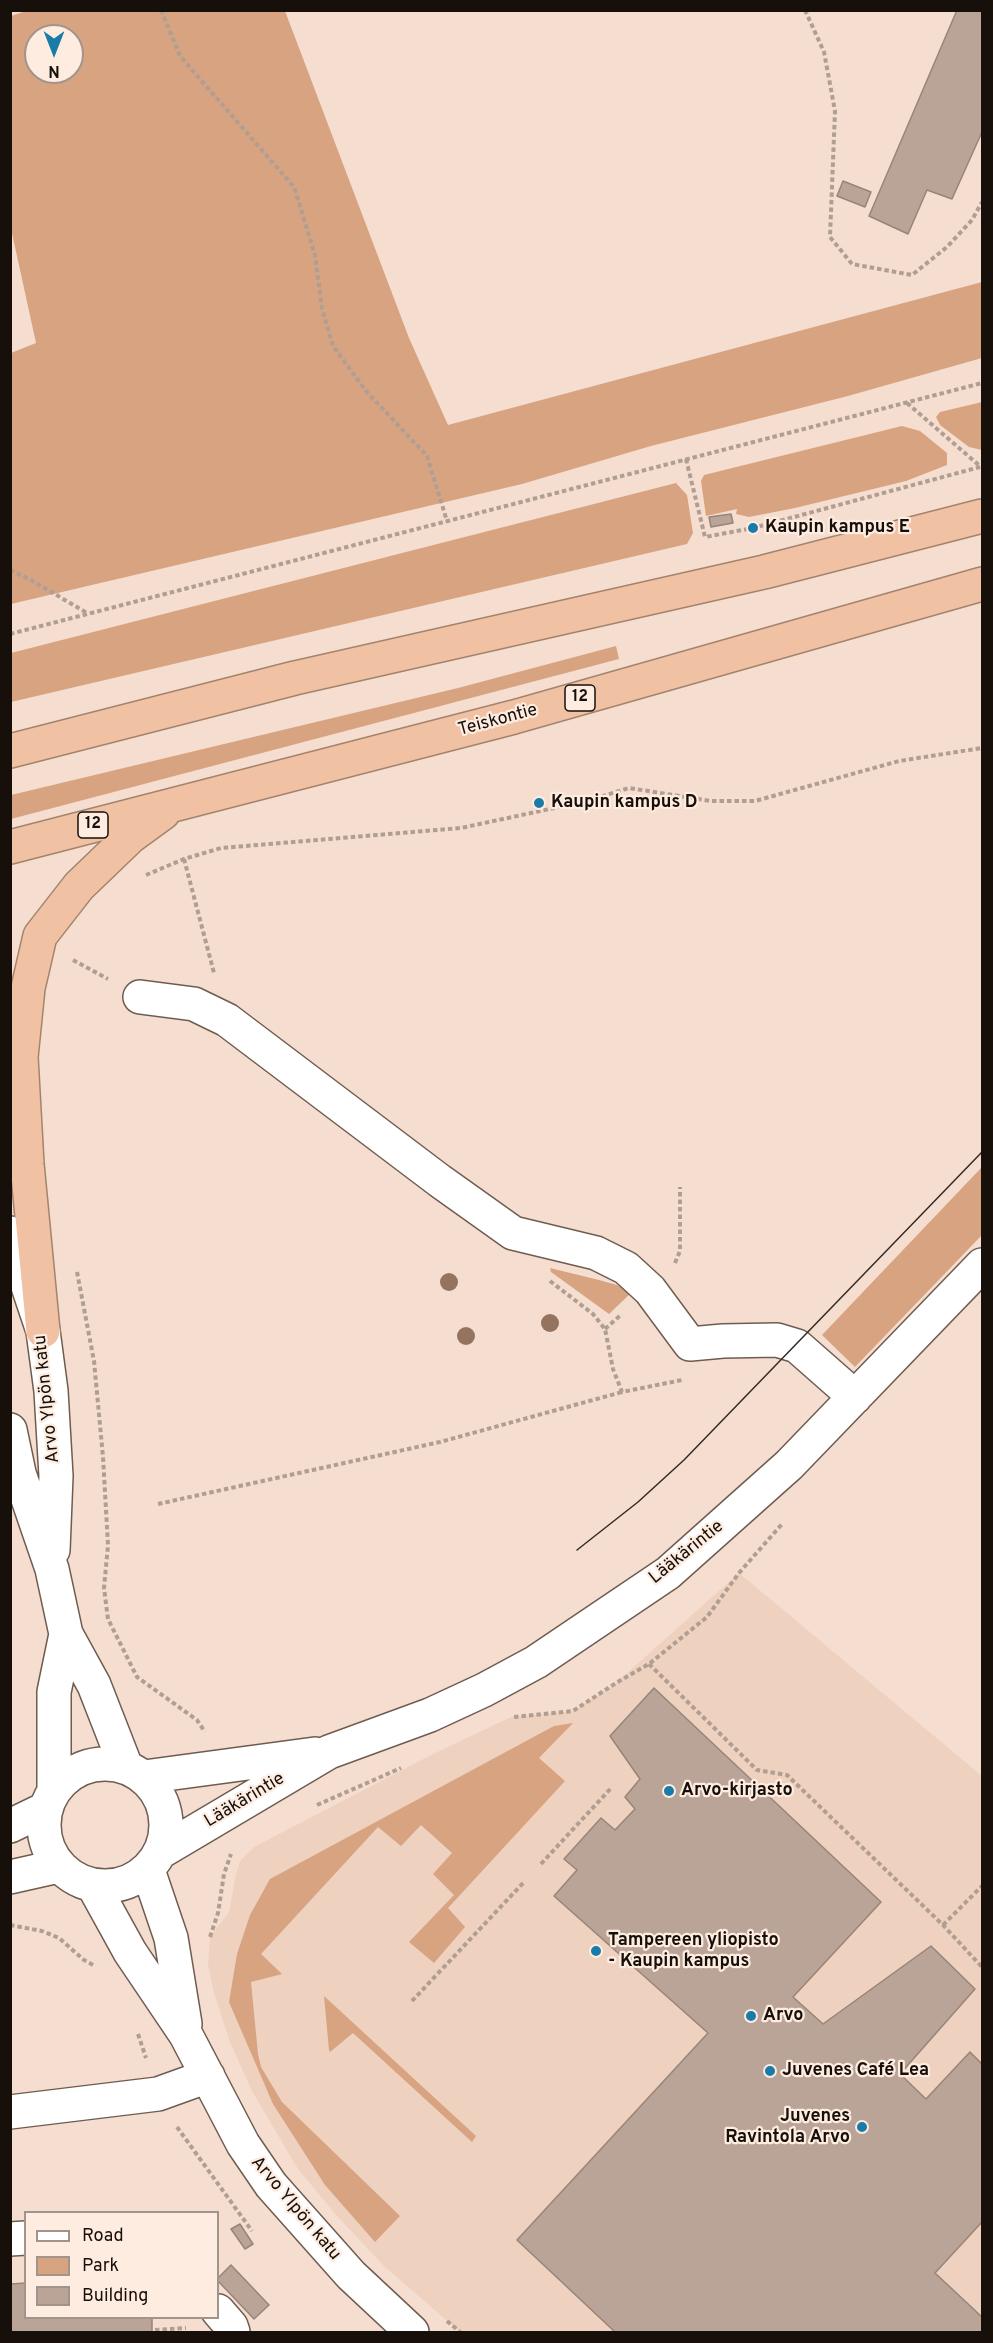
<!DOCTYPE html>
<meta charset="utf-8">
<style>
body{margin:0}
#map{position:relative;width:993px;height:2343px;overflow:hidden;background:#f5ded0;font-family:Overpass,sans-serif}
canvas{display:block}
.frame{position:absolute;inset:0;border:12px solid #160f0a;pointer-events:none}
.legend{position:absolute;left:24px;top:2211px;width:195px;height:108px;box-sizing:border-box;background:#feece1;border:2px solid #a1948b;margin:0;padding:8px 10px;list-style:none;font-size:18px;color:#160f0a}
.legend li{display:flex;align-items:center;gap:12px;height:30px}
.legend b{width:30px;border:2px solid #a1948b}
.north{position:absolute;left:24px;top:24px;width:60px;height:60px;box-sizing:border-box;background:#feece1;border:2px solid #a1948b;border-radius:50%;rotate:180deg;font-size:16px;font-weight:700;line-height:24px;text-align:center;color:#160f0a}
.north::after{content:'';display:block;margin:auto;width:21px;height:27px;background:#197ba7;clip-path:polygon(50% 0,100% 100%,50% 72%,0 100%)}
</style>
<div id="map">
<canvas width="993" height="2343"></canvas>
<div class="frame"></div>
<ul class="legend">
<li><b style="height:8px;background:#fff"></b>Road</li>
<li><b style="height:16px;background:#d8a381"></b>Park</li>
<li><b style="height:16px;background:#b9a497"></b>Building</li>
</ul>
<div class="north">N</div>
</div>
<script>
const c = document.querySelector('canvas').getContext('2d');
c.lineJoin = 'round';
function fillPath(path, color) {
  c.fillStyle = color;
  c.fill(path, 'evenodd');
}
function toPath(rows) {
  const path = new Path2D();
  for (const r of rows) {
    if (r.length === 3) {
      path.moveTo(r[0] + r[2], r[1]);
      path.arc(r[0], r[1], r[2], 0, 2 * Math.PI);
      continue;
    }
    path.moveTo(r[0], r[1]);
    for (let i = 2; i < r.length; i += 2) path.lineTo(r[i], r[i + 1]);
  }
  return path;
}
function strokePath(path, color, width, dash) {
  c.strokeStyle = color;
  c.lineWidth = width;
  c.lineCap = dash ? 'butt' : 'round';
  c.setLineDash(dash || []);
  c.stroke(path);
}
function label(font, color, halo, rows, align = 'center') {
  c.font = font + ' Overpass,sans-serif';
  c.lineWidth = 4.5;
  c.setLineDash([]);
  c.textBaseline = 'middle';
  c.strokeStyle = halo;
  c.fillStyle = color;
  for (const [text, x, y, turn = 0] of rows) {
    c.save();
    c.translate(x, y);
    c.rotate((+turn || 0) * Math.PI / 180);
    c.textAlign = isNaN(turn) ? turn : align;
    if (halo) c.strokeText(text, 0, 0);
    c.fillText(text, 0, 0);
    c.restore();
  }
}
fillPath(toPath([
 [739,1573,982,1776,982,2332,460,2332,385,2267,338,2217,298,2169,252,2091,230,2042,214,1993,208,1965,210,1937,229,1912,236,1874,241,1860,254,1847,433,1754,511,1717,573,1711,616,1683]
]), '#eed1be');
fillPath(toPath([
 [26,11,285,11,409,338,448,425,982,282,982,358,848,396,651,446,522,484,11,604,11,353,36,343,10,224,11,16],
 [36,36,72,36,72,72,36,72],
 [982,402,982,450,969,447,940,425,936,417,940,412],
 [902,426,920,431,947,453,947,465,906,481,795,508,749,517,736,514,737,509,706,516,701,481,704,475],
 [676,483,687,495,693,533,687,544,11,702,11,653],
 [616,646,619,659,11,819,11,795,458,688],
 [982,1167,982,1235,855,1367,822,1335],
 [550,1268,599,1280,617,1285,631,1293,609,1314,551,1272],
 [573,1723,539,1758,565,1781,448,1908,465,1927,434,1963,409,1942,454,1895,433,1874,452,1853,421,1825,401,1846,378,1827,261,1954,282,1974,251,1982,258,2054,261,2067,282,2102,400,2216,375,2242,325,2185,273,2104,229,2002,237,1954,250,1915,270,1879,554,1726],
 [324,1996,476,2136,472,2142,353,2033,330,2052,329,2050]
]), '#d8a381');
const building = toPath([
 [957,10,982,10,982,132,952,199,927,190,908,234,869,216,957,10],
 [843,181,871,192,865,207,837,196,843,181],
 [731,514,733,523,711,527,709,517,731,514],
 [654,1688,881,1902,793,1997,823,2024,931,1946,975,1989,900,2074,926,2099,970,2052,982,2064,982,2222,935,2273,982,2317,982,2332,615,2332,517,2240,708,2033,554,1896,577,1870,564,1859,601,1818,615,1830,635,1809,625,1797,640,1779,610,1736,654,1688],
 [240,2224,253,2244,245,2249,231,2229,240,2224],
 [231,2265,269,2305,254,2319,218,2281,218,2278,231,2265],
 [26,2283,26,2318,152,2318,152,2332,10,2332,10,2284,26,2283]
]);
fillPath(building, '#b9a497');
strokePath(building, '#998478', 1.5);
const minor = toPath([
 [140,997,194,1004,227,1020,440,1181,513,1233,596,1253,626,1268,650,1290,690,1344,723,1341,777,1340,797,1346,855,1397],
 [10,1233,43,1331,51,1391,56,1476,53,1550],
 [10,1430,19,1473,52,1569,66,1634,94,1685,126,1767],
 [105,1825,61],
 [144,1777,315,1754],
 [54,1790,54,1692,66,1634],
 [10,1826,45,1809],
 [162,1851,329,1752,430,1715,484,1690,536,1662,668,1573,789,1465,982,1265],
 [148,1870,171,1938,185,2024],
 [10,1877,59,1866],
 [93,1885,130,1952,186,2035,243,2144,271,2185,351,2275,412,2332],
 [10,2112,158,2094,208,2076],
 [10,2239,26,2238],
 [218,2311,231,2326,233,2332]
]);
const highway = toPath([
 [10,751,295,678,764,572,982,516],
 [10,847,514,717,982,584],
 [43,1331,27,1164,21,1057,28,988,40,936,79,886,130,837,163,813]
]);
strokePath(minor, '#6f5c50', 36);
strokePath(highway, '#a4836d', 36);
strokePath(toPath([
 [161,10,180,56,294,187,315,255,322,309,333,346,366,391,427,456,447,521],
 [805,10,824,52,835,111,830,237,852,264,912,275,947,247,972,220,982,202],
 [907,403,981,467],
 [686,459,705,537,753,528,980,467],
 [10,570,31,580,87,613],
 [10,634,982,383],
 [184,859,214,973],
 [146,875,184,859,221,848,461,828,587,801,629,788,711,801,755,801,899,761,982,748],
 [73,960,108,979],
 [675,1263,680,1251,680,1187],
 [77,1272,94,1361,103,1457,108,1545,104,1588,108,1619,137,1677,197,1720,205,1732],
 [550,1281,593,1314,605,1329,613,1369,622,1392,682,1380],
 [605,1329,622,1314],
 [158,1504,440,1442,622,1392],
 [649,1664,757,1770,787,1775,943,1925,982,1967],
 [514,1717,573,1711,616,1683,649,1664,707,1617,739,1573,782,1524],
 [317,1805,401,1768],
 [541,1864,612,1787],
 [10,1925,42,1931,59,1938,84,1960,95,1966],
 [943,1925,982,1886],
 [210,1937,218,1913,224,1874,231,1854],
 [412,2001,525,1881],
 [138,2034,146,2058],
 [177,2127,252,2231],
 [447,2321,460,2332],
 [155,2330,186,2328]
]), '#b09e93', 4, [4.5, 3]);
strokePath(minor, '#fff', 33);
strokePath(highway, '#f0c1a3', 33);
strokePath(toPath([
 [577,1550,638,1502,684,1460,982,1152]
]), '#332a24', 1.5);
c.fillStyle = '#94745e';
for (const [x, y] of [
 [449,1282],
 [550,1323],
 [466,1336]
]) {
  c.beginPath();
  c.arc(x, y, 9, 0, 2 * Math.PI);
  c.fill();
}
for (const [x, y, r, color] of [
 [753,528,6,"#197ba7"],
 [539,803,6,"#197ba7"],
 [669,1791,6,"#197ba7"],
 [596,1951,6,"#197ba7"],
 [751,2016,6,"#197ba7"],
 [770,2071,6,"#197ba7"],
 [862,2127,6,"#197ba7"]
]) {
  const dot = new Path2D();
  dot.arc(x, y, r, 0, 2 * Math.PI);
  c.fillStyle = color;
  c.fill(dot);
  strokePath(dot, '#feece1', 2);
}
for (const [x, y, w] of [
 [580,698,30],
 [93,825,30]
]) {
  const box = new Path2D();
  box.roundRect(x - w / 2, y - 13, w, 26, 4.5);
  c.fillStyle = '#feece1';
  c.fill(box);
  strokePath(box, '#160f0a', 1.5);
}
label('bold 16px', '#160f0a', null, [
 ["12",580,698],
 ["12",93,825]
]);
label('bold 18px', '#160f0a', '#feece1', [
 ["Kaupin kampus E",765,528],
 ["Kaupin kampus D",551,803],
 ["Arvo-kirjasto",681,1791],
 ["Tampereen yliopisto",608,1941],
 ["- Kaupin kampus",608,1962],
 ["Arvo",763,2016],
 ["Juvenes Café Lea",782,2071],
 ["Juvenes",850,2117,"right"],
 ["Ravintola Arvo",850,2138,"right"]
], 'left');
label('18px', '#160f0a', '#feece1', [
 ["Teiskontie",498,721,-15],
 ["Arvo Ylpön katu",48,1399,-96],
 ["Lääkärintie",687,1553,-39],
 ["Lääkärintie",245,1801,-31],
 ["Arvo Ylpön katu",295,2209,50]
]);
</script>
